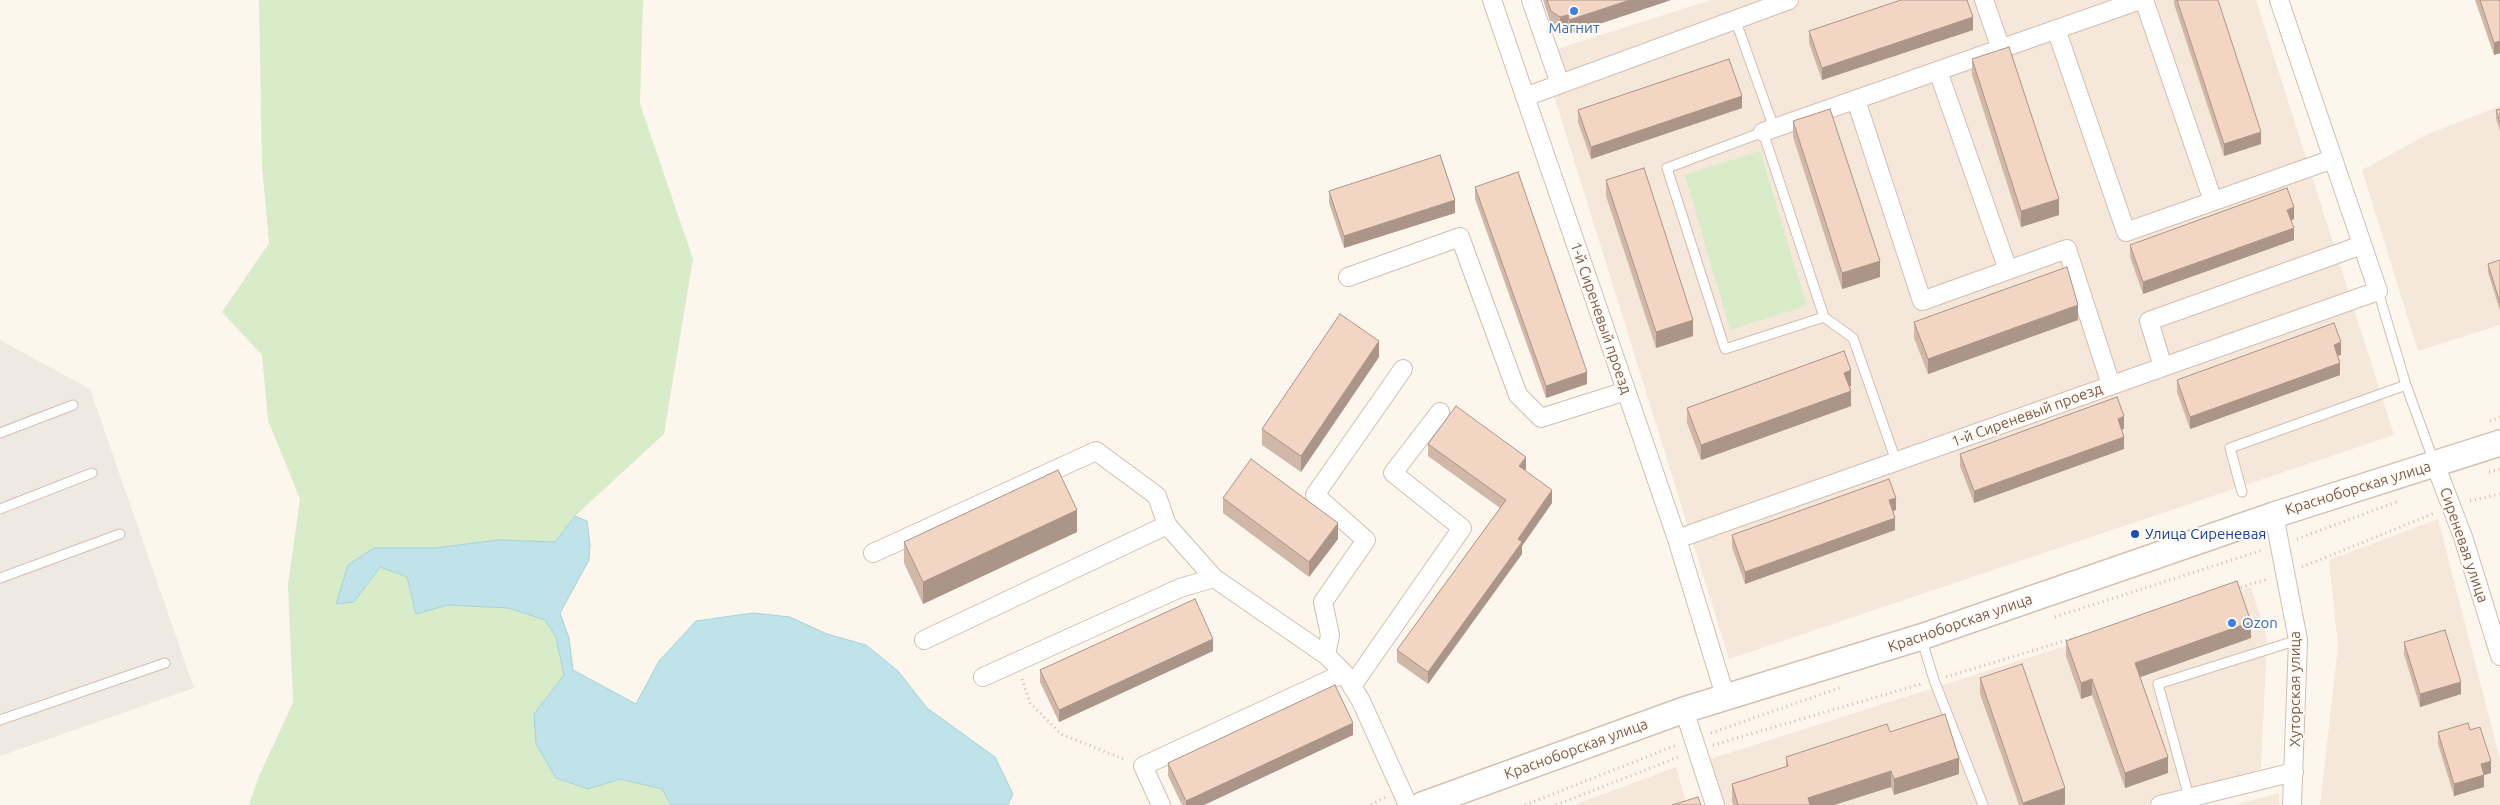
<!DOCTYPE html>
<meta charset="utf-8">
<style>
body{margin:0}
canvas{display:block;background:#fdf6ec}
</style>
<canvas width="2500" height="805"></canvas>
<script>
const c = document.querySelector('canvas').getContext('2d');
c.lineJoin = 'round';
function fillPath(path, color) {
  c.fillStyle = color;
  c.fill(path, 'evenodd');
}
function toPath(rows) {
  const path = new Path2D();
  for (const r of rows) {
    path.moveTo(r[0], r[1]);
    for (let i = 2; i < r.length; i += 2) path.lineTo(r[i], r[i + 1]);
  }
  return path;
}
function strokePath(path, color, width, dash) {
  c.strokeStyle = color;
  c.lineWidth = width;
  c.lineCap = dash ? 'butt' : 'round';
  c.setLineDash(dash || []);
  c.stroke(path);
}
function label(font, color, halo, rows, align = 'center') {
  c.font = font + ' Ubuntu,sans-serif';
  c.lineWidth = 4;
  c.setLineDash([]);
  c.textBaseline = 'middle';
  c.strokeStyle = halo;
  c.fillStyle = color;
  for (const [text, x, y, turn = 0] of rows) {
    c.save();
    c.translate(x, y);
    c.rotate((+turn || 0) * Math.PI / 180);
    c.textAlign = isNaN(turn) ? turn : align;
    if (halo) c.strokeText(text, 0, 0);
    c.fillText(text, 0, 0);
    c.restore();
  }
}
fillPath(toPath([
 [1711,0,2256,0,2394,435,1729,659,1541,54],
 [2500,106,2500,325,2418,351,2362,170,2428,134],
 [2438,519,2500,759,2500,805,2320,805,2338,646,2329,560],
 [2251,587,2267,639,2261,769,2145,805,1723,805,1710,759],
 [1676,767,1687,805,1574,805],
 [2279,793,2279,805,2234,805]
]), '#f5e8da');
fillPath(toPath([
 [0,340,90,389,194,688,0,756]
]), '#efe9e4');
fillPath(toPath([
 [259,0,643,0,640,104,693,259,664,434,575,516,555,542,498,540,435,548,374,548,336,603,354,602,379,567,407,577,416,614,448,605,509,608,545,620,556,637,564,675,534,714,536,744,556,778,588,789,620,779,662,789,671,805,249,805,258,778,293,703,288,585,300,499,268,420,262,355,222,312,269,243,262,166],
 [1760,151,1807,306,1730,330,1685,175]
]), '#d8ecc9');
const water = toPath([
 [575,516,587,521,590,544,589,560,560,613,569,638,573,670,636,704,659,661,696,621,753,613,790,617,827,634,866,645,898,671,927,708,995,757,1013,794,1008,805,671,805,662,789,620,779,588,789,556,778,536,744,534,714,564,675,556,637,545,620,509,608,448,605,416,614,407,577,380,567,354,602,336,604,348,565,374,548,435,548,498,540,555,542,575,516]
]);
fillPath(water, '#bfe3e8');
strokePath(water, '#a5d3da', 1);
const lane = toPath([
 [1735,19,1774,128,1667,168,1725,349,1824,317,1763,132],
 [2378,291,2406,385,2434,462],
 [1824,317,1853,338,1896,461],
 [0,433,73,405],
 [2242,492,2230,448,2406,385],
 [0,509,92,473],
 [0,578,120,534],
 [1921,637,1934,680,1983,805],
 [0,720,165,663],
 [2189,797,2158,684,2298,640]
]);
const street = toPath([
 [1492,0,1677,539,1726,699],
 [1531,0,1560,84],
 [1984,0,2001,49],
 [2144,0,2213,201],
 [2056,29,2126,232,2333,159],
 [1938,71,2008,270],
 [1525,97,1789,0],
 [1856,100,1922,301,2067,249,2111,385],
 [1763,132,2140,0],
 [1348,277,1460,237,1518,395,1541,418,1626,391],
 [2163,367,2149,321,2362,245],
 [2435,464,2463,537,2500,656],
 [2274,515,2298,640,2292,805],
 [1677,539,2378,291,2279,0],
 [873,553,1096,451,1157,496,1167,525],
 [924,640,1167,525,1214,578],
 [983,677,1180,588,1214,578,1326,655,1344,673,1361,701,1408,805],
 [1352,686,1462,528,1393,473,1440,412],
 [1684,710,1715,805],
 [1161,805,1143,766,1344,673,1326,655,1330,635,1323,602,1366,540,1315,495,1403,369],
 [2160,805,2294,772]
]);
const secondary = toPath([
 [1422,805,1684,710,1921,637,2274,515,2500,443]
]);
strokePath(lane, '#d1beb0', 11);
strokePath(street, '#d1beb0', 20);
strokePath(secondary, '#d6c0b0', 28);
strokePath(toPath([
 [2490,421,2500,417],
 [2489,472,2500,469],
 [2470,501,2500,494],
 [2297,539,2399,501],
 [2302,567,2435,513],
 [2236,589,2268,579],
 [2055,617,2263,550],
 [1946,677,2077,637],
 [1022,679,1030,703,1061,734,1126,760],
 [1711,733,1842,687],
 [1713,745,1921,684],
 [1371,805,1386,797],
 [1525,805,1677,745],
 [1556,805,1681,756]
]), '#d9b8a5', 3, [1, 4]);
strokePath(lane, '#fff', 9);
strokePath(street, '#fff', 18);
strokePath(secondary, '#fff', 25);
fillPath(toPath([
 [1543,0,1671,0,1569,34,1568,28,1560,31,1551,24],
 [2174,0,2218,0,2261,144,2224,156,2174,4],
 [2475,0,2500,0,2500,53,2494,55],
 [1973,30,1822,80,1809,43,1809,31],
 [1972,59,2059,215,2021,227,1972,75],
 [1742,108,1591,159,1578,122,1578,110],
 [2500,109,2500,131,2496,119,2496,110],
 [1793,121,1880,277,1842,289,1793,137],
 [1606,180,1693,336,1656,348,1606,196],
 [1475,187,1587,384,1546,398,1475,199],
 [1329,191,1455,213,1344,248,1329,203],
 [2294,219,2291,221,2294,240,2143,294,2130,257,2130,245],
 [2500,260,2500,311,2488,272,2488,264],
 [2078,320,1928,374,1914,338,1914,322],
 [2341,355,2337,356,2340,375,2190,429,2177,392,2177,380],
 [1379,357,1301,472,1262,445,1262,429],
 [1851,386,1849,387,1851,406,1701,460,1687,423,1687,408],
 [2124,429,2121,430,2124,449,1974,503,1960,466,1960,454],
 [1428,444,1526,469,1525,470,1552,503,1522,546,1522,554,1428,684,1397,662,1397,650,1500,508,1428,456],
 [1223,498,1338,539,1309,577,1223,513],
 [1896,510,1893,511,1895,530,1745,584,1732,547,1732,535],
 [1077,532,923,604,904,563,904,542],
 [2251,638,2140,677,2168,773,2125,788,2092,695,2081,699,2066,656,2066,641],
 [2404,642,2461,694,2420,707,2404,654],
 [1213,651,1059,722,1040,682,1040,670],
 [1980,678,2065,804,2062,805,2019,805,1980,694],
 [2470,730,2491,773,2484,775,2484,787,2454,796,2438,744,2438,732],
 [1890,732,1959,774,1894,795,1891,787,1834,805,1733,805,1732,800,1732,784,1786,767,1786,757],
 [1353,735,1204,805,1182,805,1168,776,1168,763]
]), '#d1b7a8');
fillPath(toPath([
 [1630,0,1671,0,1569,34,1569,20],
 [1568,15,1568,28,1560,31,1560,17],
 [1973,17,1973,30,1822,80,1822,68],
 [2500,41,2500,53,2494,55,2494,43],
 [1742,96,1742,108,1591,159,1591,147],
 [2261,132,2261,144,2224,156,2224,144],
 [2059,199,2059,215,2021,227,2021,211],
 [1455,200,1455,213,1344,248,1344,236],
 [2294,207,2294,219,2287,222,2287,210],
 [2294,228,2294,240,2143,294,2143,282],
 [1880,261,1880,277,1842,289,1842,273],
 [2078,305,2078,320,1928,374,1928,359],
 [1693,320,1693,336,1656,348,1656,332],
 [1379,341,1379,357,1301,472,1301,456],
 [2341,342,2341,355,2334,357,2334,345],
 [2340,363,2340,375,2190,429,2190,417],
 [1851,370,1851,386,1844,388,1844,373],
 [1587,372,1587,384,1546,398,1546,386],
 [1851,391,1851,406,1701,460,1701,445],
 [2124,416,2124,429,2118,431,2118,419],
 [2124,437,2124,449,1974,503,1974,491],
 [1526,457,1526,469,1519,478,1519,466],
 [1552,490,1552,503,1522,546,1522,554,1428,684,1428,672,1518,539],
 [1896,498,1896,510,1889,513,1889,500],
 [1077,510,1077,532,923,604,923,582],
 [1895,518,1895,530,1745,584,1745,572],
 [1338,523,1338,539,1309,577,1309,562],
 [2251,622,2251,638,2135,679,2135,663],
 [1213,639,1213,651,1059,722,1059,710],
 [2092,679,2092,695,2081,699,2081,683],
 [2461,682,2461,694,2420,707,2420,694],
 [1353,723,1353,735,1204,805,1186,805,1186,801],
 [2168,757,2168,773,2125,788,2125,773],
 [1959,758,1959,774,1894,795,1894,779],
 [2491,761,2491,773,2484,775,2484,787,2454,796,2454,784,2481,764],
 [1891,771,1891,787,1834,805,1808,805,1808,798],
 [2065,788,2065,804,2062,805,2023,805,2023,803]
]), '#aa9588');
const building = toPath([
 [1547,0,1630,0,1569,20,1568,15,1560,17,1551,11,1547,0],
 [1901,0,1967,0,1973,17,1822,68,1809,31,1901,0],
 [2177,0,2218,0,2261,132,2224,144,2177,0],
 [2480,0,2500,0,2500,41,2494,43,2480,0],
 [2009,47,2059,199,2021,211,1972,59,2009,47],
 [1729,59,1742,96,1591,147,1578,110,1729,59],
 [1830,109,1880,261,1842,273,1793,121,1830,109],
 [2500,109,2500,122,2496,110,2500,109],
 [1440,155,1455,200,1344,236,1329,191,1440,155],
 [1644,168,1693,320,1656,332,1606,180,1644,168],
 [1518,172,1587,372,1546,386,1475,187,1518,172],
 [2287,188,2294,207,2287,210,2294,228,2143,282,2130,245,2287,188],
 [2500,260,2500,303,2488,264,2500,260],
 [2067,267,2078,305,1928,359,1914,322,2067,267],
 [1340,314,1379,341,1301,456,1262,429,1340,314],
 [2334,323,2341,342,2334,345,2340,363,2190,417,2177,380,2334,323],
 [1844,351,1851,370,1844,373,1851,391,1701,445,1687,408,1844,351],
 [2117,397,2124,416,2118,419,2124,437,1974,491,1960,454,2117,397],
 [1456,406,1526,457,1519,466,1552,490,1518,539,1522,542,1428,672,1397,650,1506,500,1428,444,1456,406],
 [1251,459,1338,523,1309,562,1223,498,1251,459],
 [1058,470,1077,510,923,582,904,542,1058,470],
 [1889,479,1896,498,1889,500,1895,518,1745,572,1732,535,1889,479],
 [2237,581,2251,622,2135,663,2168,757,2125,773,2092,679,2081,683,2066,641,2237,581],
 [1195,599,1213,639,1059,710,1040,670,1195,599],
 [2445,630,2461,682,2420,694,2404,642,2445,630],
 [2022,664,2065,788,2023,803,1980,678,2022,664],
 [1335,685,1353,723,1186,801,1168,763,1335,685],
 [1945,714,1959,758,1894,779,1891,771,1808,798,1810,805,1738,805,1732,784,1788,766,1786,757,1887,724,1890,732,1945,714],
 [2468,723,2470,730,2480,727,2491,761,2481,764,2484,775,2454,784,2438,732,2468,723],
 [1698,797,1701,805,1672,805,1698,797]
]);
fillPath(building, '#f3d5c3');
strokePath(building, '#aa9588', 1);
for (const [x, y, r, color] of [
 [1574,11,5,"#3f7fe0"],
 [2135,534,5,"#1a4fb4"],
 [2232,623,5,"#3f7fe0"]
]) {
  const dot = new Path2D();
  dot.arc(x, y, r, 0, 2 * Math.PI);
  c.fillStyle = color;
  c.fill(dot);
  strokePath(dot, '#fffaf3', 2);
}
label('15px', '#366cbe', '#fffaf3', [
 ["Магнит",1574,28],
 ["Ozon",2242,623,"left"]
]);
label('15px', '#7a5c4d', '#fffaf3', [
 ["1-й Сиреневый проезд",1601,318,71],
 ["1-й Сиреневый проезд",2027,415,-20],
 ["Красноборская улица",2358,488,-17],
 ["Сиреневая улица",2464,545,71],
 ["Красноборская улица",1960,623,-19],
 ["Хуторская улица",2295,689,-90],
 ["Красноборская улица",1576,749,-20]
]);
label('15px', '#164399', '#fffaf3', [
 ["Улица Сиреневая",2145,534]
], 'left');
</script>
